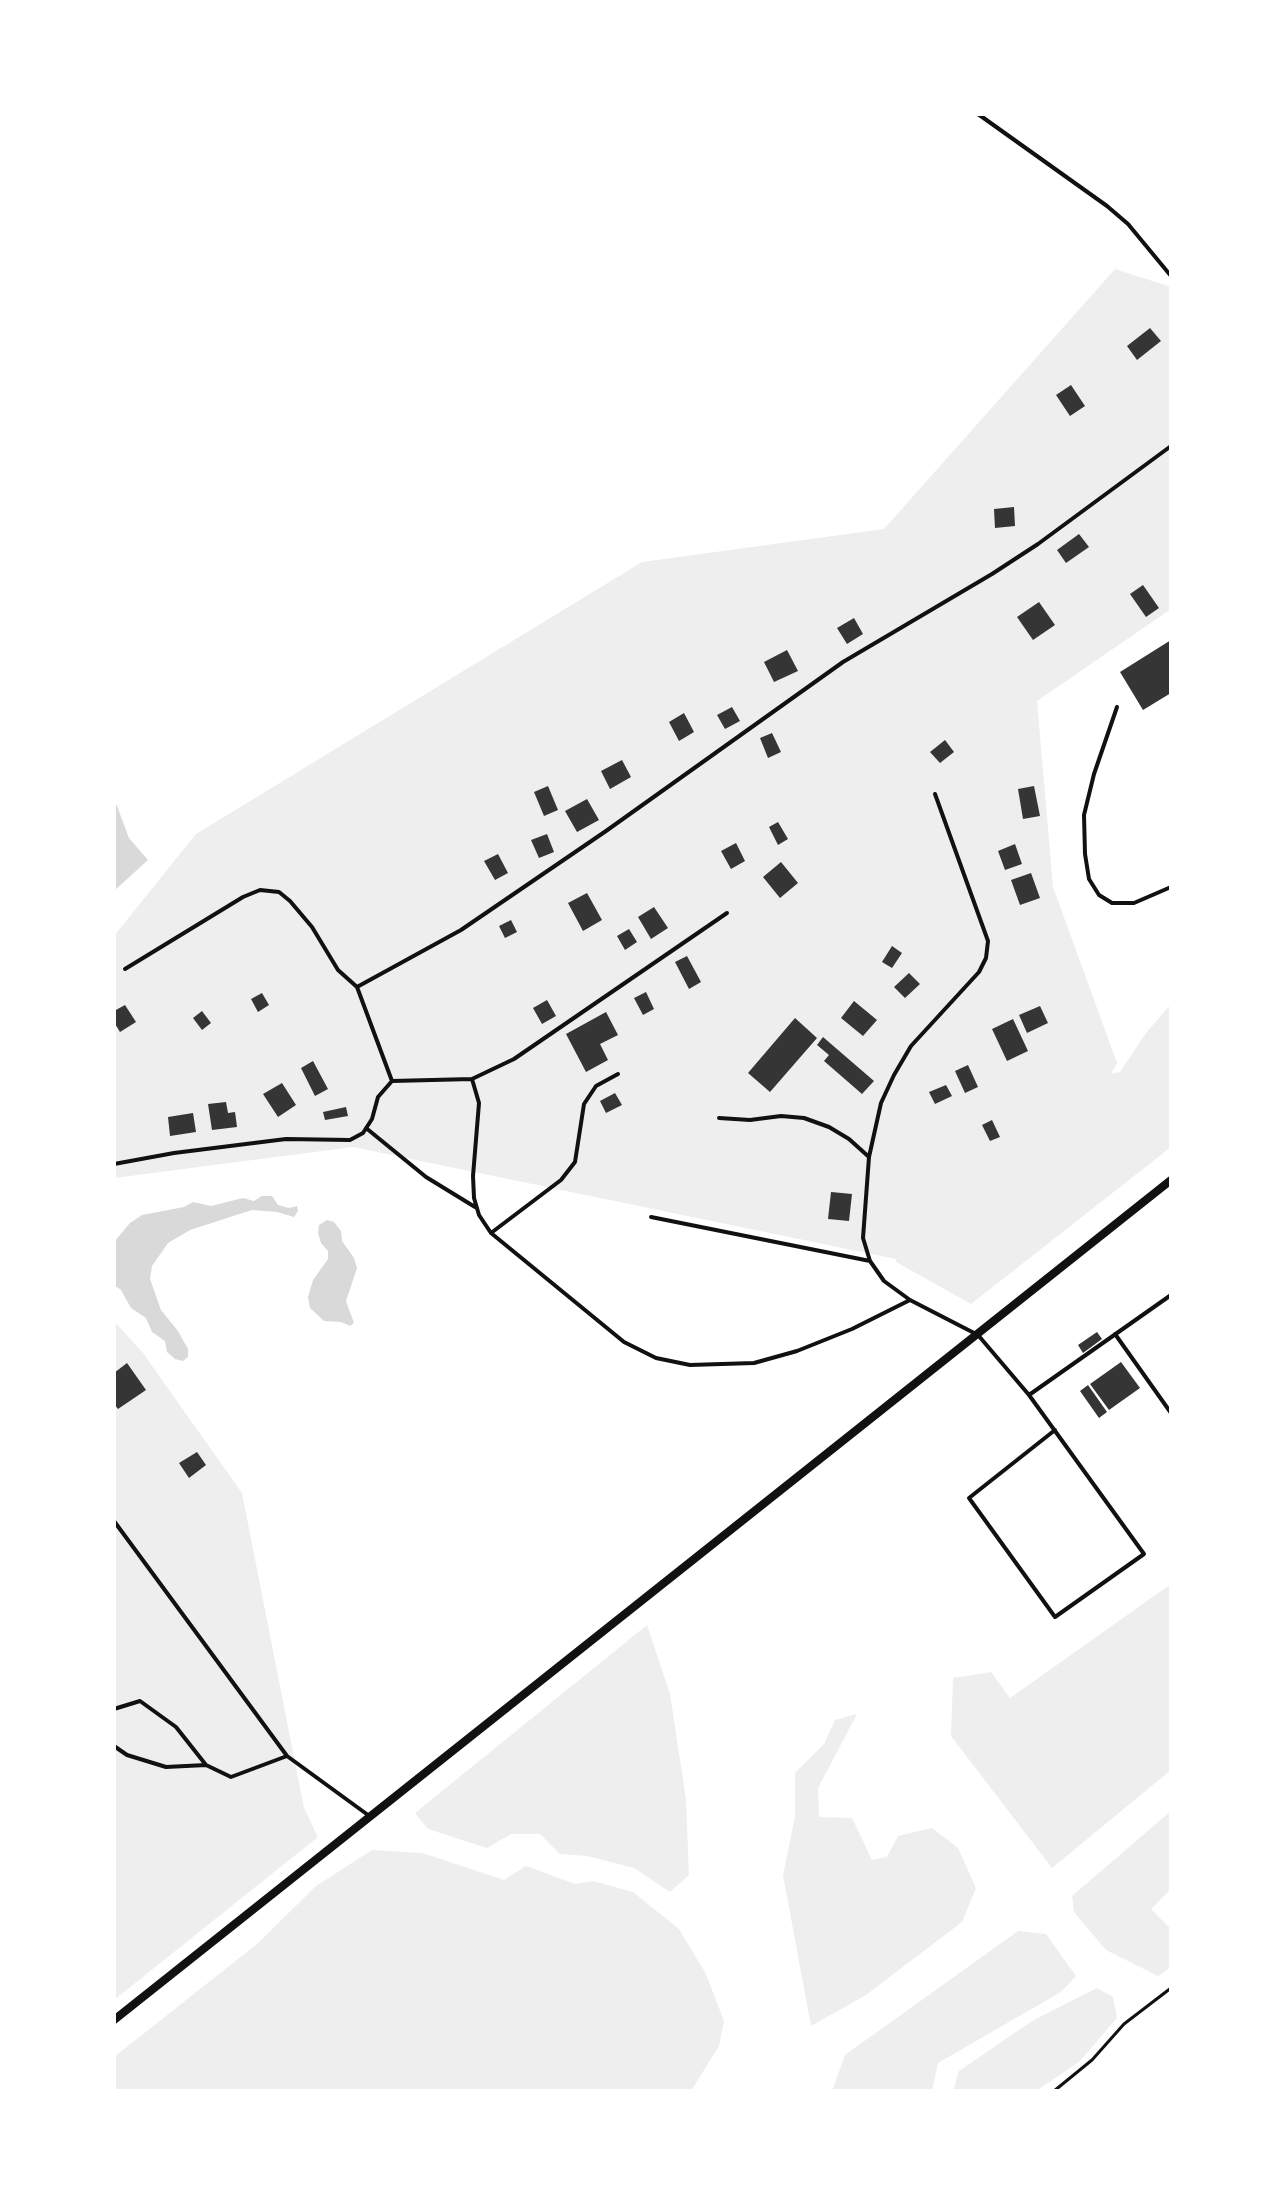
<!DOCTYPE html>
<style>
body{margin:0}
#map{position:relative;width:1285px;height:2205px;overflow:hidden;background:#fff;font-family:"Source Sans 3",sans-serif}
canvas{display:block}
.frame{position:absolute;inset:0;border:116px solid #fff;pointer-events:none}
</style>
<div id="map">
<canvas width="1285" height="2205"></canvas>
<div class="frame"></div>
</div>
<script>
const c = document.querySelector('canvas').getContext('2d');
c.lineJoin = 'round';
function fillPath(path, color) {
  c.fillStyle = color;
  c.fill(path, 'evenodd');
}
function toPath(rows) {
  const path = new Path2D();
  for (const r of rows) {
    path.moveTo(r[0], r[1]);
    for (let i = 2; i < r.length; i += 2) path.lineTo(r[i], r[i + 1]);
  }
  return path;
}
function strokePath(path, color, width, dash) {
  c.strokeStyle = color;
  c.lineWidth = width;
  c.lineCap = dash ? 'butt' : 'round';
  c.setLineDash(dash || []);
  c.stroke(path);
}
fillPath(toPath([
 [1115,269,1171,287,1171,609,1037,701,1053,887,1117,1063,1111,1074,1120,1072,1146,1033,1171,1004,1171,1147,971,1304,896,1262,896,1259,353,1147,114,1178,114,936,196,834,642,562,884,529],
 [114,1321,143,1353,242,1493,304,1808,318,1837,114,2000],
 [1171,1584,1171,1770,1052,1868,951,1736,953,1678,991,1672,1010,1698],
 [647,1625,670,1694,686,1799,689,1875,670,1892,634,1868,587,1856,560,1854,540,1834,511,1834,487,1848,428,1829,415,1813],
 [857,1714,818,1788,819,1817,852,1818,872,1860,887,1857,898,1836,932,1828,958,1848,976,1888,962,1922,866,1995,811,2026,783,1875,795,1817,795,1773,824,1744,835,1720],
 [1171,1811,1171,1889,1151,1909,1171,1929,1171,1967,1158,1976,1106,1950,1074,1912,1072,1896],
 [372,1850,422,1853,504,1880,526,1866,575,1884,593,1881,633,1892,679,1929,706,1974,724,2021,719,2046,691,2091,114,2091,114,2057,257,1944,316,1886],
 [1018,1931,1046,1934,1076,1976,1061,1992,938,2063,932,2091,832,2091,845,2055],
 [1097,1988,1113,1997,1117,2018,1079,2062,1036,2091,953,2091,959,2071,1032,2021]
]), '#eee');
fillPath(toPath([
 [114,798,129,838,148,860,114,891],
 [262,1196,272,1196,278,1205,289,1208,297,1206,298,1211,294,1217,277,1212,252,1210,190,1230,168,1243,152,1266,150,1279,161,1310,178,1331,188,1349,188,1357,183,1361,175,1359,167,1352,165,1341,152,1332,146,1318,131,1308,121,1290,114,1285,114,1242,130,1223,142,1215,184,1207,193,1202,211,1206,243,1198,254,1201],
 [327,1220,334,1222,341,1231,342,1241,354,1258,357,1268,346,1301,354,1323,350,1326,341,1322,324,1321,310,1308,308,1297,313,1280,328,1259,328,1251,321,1243,318,1233,319,1225]
]), '#d9d9d9');
fillPath(toPath([
 [1150,328,1161,341,1137,360,1127,346],
 [1071,385,1085,406,1070,416,1056,395],
 [1014,507,1015,526,995,528,994,509],
 [1079,534,1089,547,1066,563,1057,550],
 [1143,585,1159,608,1146,617,1130,594],
 [1039,602,1055,625,1033,640,1017,617],
 [854,618,863,634,847,644,837,628],
 [1171,640,1171,693,1143,710,1120,672],
 [787,650,798,671,774,682,764,662],
 [732,707,740,721,725,729,717,715],
 [684,713,694,732,679,741,669,722],
 [772,733,781,752,768,758,760,738],
 [945,740,954,752,940,763,930,752],
 [622,760,631,777,610,789,601,771],
 [548,786,558,810,544,816,534,792],
 [1034,786,1040,816,1023,819,1018,789],
 [587,799,599,820,577,832,565,811],
 [778,822,788,839,778,845,769,827],
 [547,834,554,852,539,858,531,840],
 [736,843,745,861,731,869,721,851],
 [1015,844,1022,864,1005,870,998,851],
 [498,854,508,873,495,880,484,861],
 [781,862,798,883,780,898,763,877],
 [1031,873,1040,898,1020,905,1011,880],
 [587,893,602,920,583,931,568,903],
 [654,907,668,928,651,939,638,917],
 [511,920,517,932,505,938,499,926],
 [629,929,637,942,625,950,617,936],
 [892,946,902,953,892,968,882,962],
 [687,956,701,982,689,989,675,962],
 [909,973,920,984,905,998,894,987],
 [646,992,654,1009,643,1015,634,998],
 [262,993,269,1005,258,1012,251,999],
 [547,1000,556,1016,542,1024,533,1008],
 [854,1001,877,1020,863,1036,841,1018],
 [125,1005,136,1022,120,1032,114,1022,114,1011],
 [1040,1006,1048,1023,1027,1033,1019,1015],
 [202,1011,211,1023,202,1030,193,1018],
 [606,1012,618,1035,600,1044,608,1060,586,1072,566,1034],
 [795,1018,817,1038,770,1092,748,1073],
 [1013,1019,1028,1051,1007,1061,992,1029],
 [823,1037,874,1081,862,1094,824,1061,829,1055,817,1045],
 [313,1061,328,1089,315,1096,301,1068],
 [968,1065,978,1087,965,1093,955,1071],
 [282,1083,296,1105,278,1117,263,1094],
 [946,1085,952,1096,935,1104,929,1092],
 [615,1093,622,1105,606,1113,600,1101],
 [226,1102,228,1113,235,1112,237,1127,212,1130,208,1104],
 [346,1107,348,1116,325,1120,323,1112],
 [193,1113,196,1132,170,1136,168,1117],
 [992,1120,1000,1137,990,1141,982,1125],
 [831,1192,852,1194,849,1221,828,1219],
 [1097,1332,1102,1339,1083,1353,1078,1345],
 [1121,1362,1140,1388,1109,1410,1090,1384],
 [127,1363,146,1390,118,1409,114,1404,114,1373],
 [1088,1385,1107,1412,1099,1418,1080,1391],
 [197,1452,206,1465,189,1478,179,1463]
]), '#353535');
strokePath(toPath([
 [1054,2091,1092,2060,1124,2024,1171,1988]
]), '#111', 3);
strokePath(toPath([
 [978,114,1107,206,1128,224,1171,276],
 [1117,707,1094,774,1084,815,1085,854,1089,879,1099,895,1112,903,1134,903,1171,887],
 [935,794,988,941,986,958,979,972,911,1046,894,1075,881,1103,869,1157,863,1238,870,1261,884,1281,910,1300,978,1335,1029,1395,1144,1554,1055,1617,969,1498,1055,1430],
 [727,913,514,1059,472,1079,392,1081,357,987,461,930,606,831,843,662,992,574,1038,544,1171,446],
 [125,969,243,897,260,890,279,892,290,901,312,927,338,970,357,987],
 [472,1079,479,1103,473,1176,474,1198,479,1215,491,1233,624,1342,656,1358,690,1365,754,1363,797,1351,852,1329,910,1300],
 [719,1118,750,1120,781,1116,804,1118,829,1127,849,1139,869,1157],
 [366,1128,426,1177,475,1207],
 [114,1164,174,1153,286,1139,350,1140,363,1133,372,1119,378,1097,392,1081],
 [651,1217,870,1261],
 [491,1233,561,1180,575,1162,584,1104,596,1086,618,1074],
 [1115,1334,1171,1413],
 [1029,1395,1171,1295],
 [114,1521,287,1756,368,1815],
 [114,1709,140,1701,176,1727,206,1765,231,1777,287,1756],
 [114,1746,127,1755,166,1767,206,1765]
]), '#111', 4);
strokePath(toPath([
 [114,2020,1171,1180]
]), '#111', 8);
</script>
